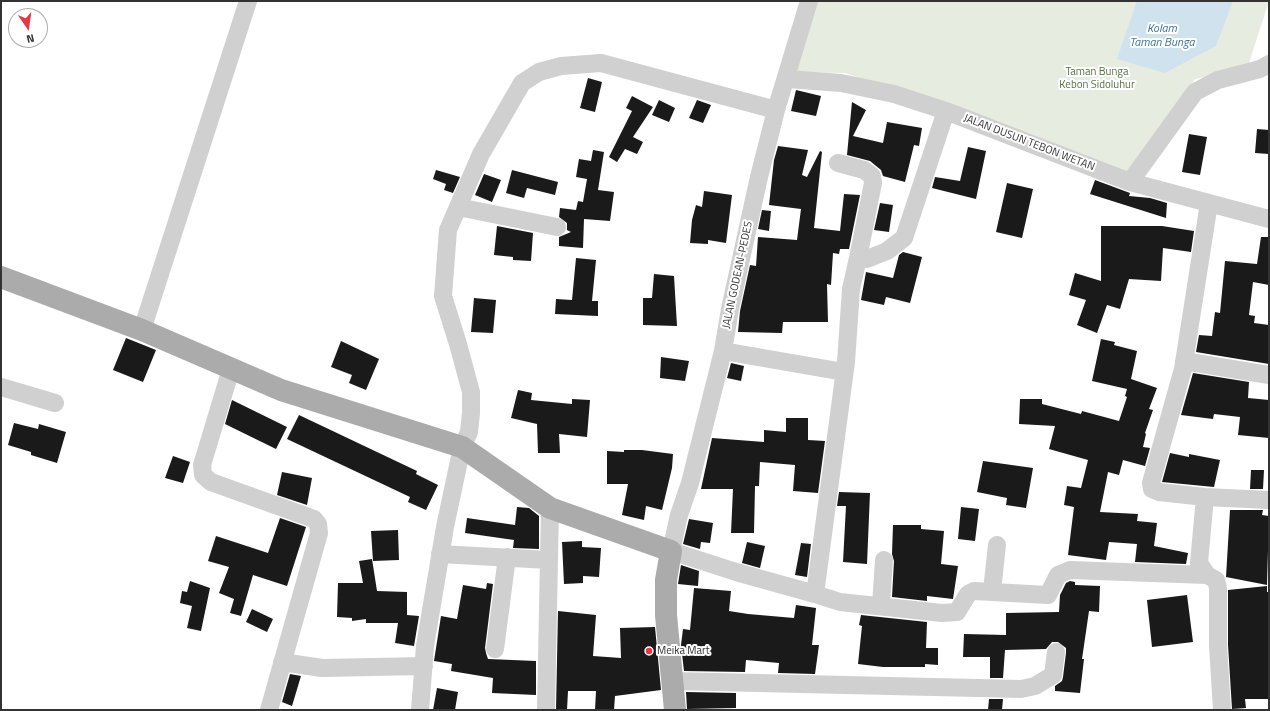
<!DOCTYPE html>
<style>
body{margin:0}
#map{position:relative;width:1270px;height:711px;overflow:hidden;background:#fff;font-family:"Titillium Web",sans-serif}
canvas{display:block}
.frame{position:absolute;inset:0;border:2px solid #333;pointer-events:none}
.north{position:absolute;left:8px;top:8px;width:40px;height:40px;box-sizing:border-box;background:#fff;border:1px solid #adadad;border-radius:50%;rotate:167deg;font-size:11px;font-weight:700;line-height:16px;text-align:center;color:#333}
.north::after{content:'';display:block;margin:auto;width:14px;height:18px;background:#e63946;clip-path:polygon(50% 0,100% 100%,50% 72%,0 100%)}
</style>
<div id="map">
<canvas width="1270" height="711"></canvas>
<div class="frame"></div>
<div class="north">N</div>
</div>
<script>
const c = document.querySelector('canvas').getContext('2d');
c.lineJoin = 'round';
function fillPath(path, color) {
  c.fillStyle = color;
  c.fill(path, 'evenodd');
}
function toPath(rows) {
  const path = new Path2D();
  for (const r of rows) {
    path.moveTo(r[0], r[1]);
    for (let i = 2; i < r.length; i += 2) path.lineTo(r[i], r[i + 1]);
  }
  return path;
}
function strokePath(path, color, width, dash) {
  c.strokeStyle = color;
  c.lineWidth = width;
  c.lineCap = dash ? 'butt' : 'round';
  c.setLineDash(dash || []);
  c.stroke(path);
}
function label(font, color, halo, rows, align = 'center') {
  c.font = font + ' "Titillium Web",sans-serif';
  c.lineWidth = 4;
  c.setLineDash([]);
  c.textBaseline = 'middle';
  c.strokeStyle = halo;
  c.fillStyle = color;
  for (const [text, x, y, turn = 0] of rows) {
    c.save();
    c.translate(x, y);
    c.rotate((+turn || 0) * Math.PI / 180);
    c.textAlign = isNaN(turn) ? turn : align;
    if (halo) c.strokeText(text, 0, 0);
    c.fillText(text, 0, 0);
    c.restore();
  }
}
fillPath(toPath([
 [807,1,1269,1,1247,69,1195,79,1129,173,845,73,783,72]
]), '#e6ecdf');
fillPath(toPath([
 [1137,1,1233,1,1216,46,1165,73,1117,59]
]), '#cfe2ee');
fillPath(toPath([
 [588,78,602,82,595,112,580,108],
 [796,90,821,96,816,116,791,111],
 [632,96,653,107,633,137,643,142,637,154,625,149,617,162,609,157,632,111,626,108],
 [659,100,675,108,669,122,652,115],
 [697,100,711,105,703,123,689,118],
 [852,102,866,110,853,136,883,143,887,122,922,128,919,146,914,145,905,182,883,176,881,170,870,161,847,155],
 [1257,129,1269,130,1269,154,1255,153],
 [1189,134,1207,137,1200,175,1182,172],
 [778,146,808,150,802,175,807,177,820,151,822,152,814,228,840,231,844,194,860,195,849,249,840,249,839,254,833,253,831,285,827,284,828,322,783,322,782,333,738,332,740,311,750,265,756,266,758,237,797,240,801,209,769,205,774,160],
 [968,147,986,151,976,199,932,188,935,177,960,181],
 [593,150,604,152,598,190,614,192,610,221,584,219,583,248,559,246,559,237,571,232,567,230,567,223,559,217,560,208,576,210,578,201,583,202,587,179,576,177,579,159,591,161],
 [436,170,460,177,453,193,444,190,446,184,433,179],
 [512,170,558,182,555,195,527,188,524,198,506,193],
 [484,174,501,180,492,202,475,195],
 [1095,180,1130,193,1129,196,1150,198,1167,203,1166,218,1090,194],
 [1007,183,1033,189,1022,238,996,232],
 [704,191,732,195,726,243,708,240,708,244,690,243,692,220,696,205,702,207],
 [880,203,893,205,889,232,874,230],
 [762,210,771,211,769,231,758,229],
 [497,226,533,233,531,261,513,260,513,257,494,255],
 [1101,226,1162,226,1194,231,1191,252,1163,248,1161,281,1129,279,1120,309,1107,305,1097,333,1077,325,1086,300,1069,295,1075,273,1101,281],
 [1261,237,1269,237,1269,285,1253,282,1249,315,1255,316,1254,323,1269,325,1269,364,1196,352,1199,335,1212,336,1215,312,1220,313,1225,261,1257,264],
 [903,252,922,257,910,303,886,297,884,305,861,300,866,272,893,278,899,255],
 [576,258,596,260,592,301,598,301,598,316,555,314,556,299,572,300],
 [654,274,674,276,677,326,643,325,643,298,652,298],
 [474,298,496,300,493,333,471,332],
 [126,338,156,350,143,382,113,370],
 [1101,339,1115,342,1114,345,1137,351,1131,379,1157,388,1149,409,1153,410,1145,433,1146,434,1143,447,1150,448,1145,466,1123,460,1119,475,1108,472,1100,512,1138,514,1137,521,1157,523,1154,546,1188,553,1186,564,1135,562,1137,544,1109,542,1106,560,1068,555,1074,507,1064,505,1067,486,1081,488,1088,460,1049,449,1055,426,1019,424,1020,399,1042,399,1042,404,1081,414,1082,411,1119,421,1127,397,1125,396,1127,389,1092,381],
 [341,341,379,359,366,390,349,383,352,375,331,367],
 [661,357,689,361,685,381,660,378],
 [731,363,744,366,741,381,727,378],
 [1193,373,1249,382,1248,398,1269,400,1269,438,1238,435,1240,417,1214,414,1213,419,1181,415],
 [518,390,532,393,531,400,572,404,572,399,590,400,587,437,559,434,560,453,538,453,537,424,511,418],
 [232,400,287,427,276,449,225,424],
 [299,415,417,471,416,474,438,485,426,510,408,502,410,497,287,439],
 [786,418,808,418,808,440,825,441,818,493,793,491,795,465,760,462,759,486,755,486,754,533,731,533,733,489,701,489,712,438,764,442,764,430,786,432],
 [14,423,38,429,39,424,66,432,57,463,31,455,31,452,8,445],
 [624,450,642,450,673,454,672,468,662,510,646,506,644,520,622,515,628,484,607,484,607,451,624,452],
 [1170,453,1189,457,1189,454,1220,460,1214,487,1162,482],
 [173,456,190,462,183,483,165,478],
 [983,461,1033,468,1026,508,1006,505,1007,498,977,492],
 [1251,470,1264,470,1263,489,1250,489],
 [282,472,312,478,307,505,277,495],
 [839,492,870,493,867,564,843,562,846,506,837,506],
 [517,507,529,508,539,516,539,549,513,548,514,540,465,533,467,518,515,525],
 [961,507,979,509,975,541,958,539],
 [1230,510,1263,510,1262,515,1269,516,1267,585,1226,577],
 [280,518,306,527,287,586,253,575,241,616,230,613,234,599,219,593,229,567,208,561,216,536,268,553],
 [689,519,713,523,710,543,701,542,700,549,683,544],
 [893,525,921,525,921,529,944,531,941,564,958,566,953,599,927,596,927,601,892,597,894,561,892,554],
 [398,530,399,560,373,561,371,531],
 [582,541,582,547,601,548,599,577,583,576,583,583,564,584,562,542],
 [747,542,765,546,760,568,742,563],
 [801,543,811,544,807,577,795,575],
 [372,559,377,591,407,592,407,615,419,616,414,646,395,643,398,623,366,623,366,619,352,621,352,618,337,617,338,583,363,583,359,561],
 [681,565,699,571,698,586,678,584],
 [190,581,210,588,201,631,187,628,192,606,180,603,182,591,187,592],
 [1070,581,1075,582,1075,585,1100,586,1099,612,1089,611,1082,659,1084,659,1080,693,1055,691,1055,686,1062,681,1063,677,1066,653,1066,648,1058,642,1052,642,1046,649,1005,650,1003,678,990,678,990,657,963,657,964,634,1006,635,1006,613,1059,612,1060,595,1066,583],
 [487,583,493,584,485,648,486,653,488,659,536,661,536,695,492,693,493,678,451,671,452,664,434,661,441,616,457,619,463,585,486,589],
 [1267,586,1267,592,1269,592,1269,699,1245,699,1246,708,1232,709,1228,645,1228,590],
 [694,588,731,591,729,611,748,614,794,618,796,605,816,608,812,645,819,645,815,674,778,673,779,663,746,660,745,672,684,671,681,645,683,629,690,630],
 [1187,595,1193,642,1152,647,1147,600],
 [252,609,273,619,267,632,246,622],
 [558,611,596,615,593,656,621,658,620,628,655,627,661,690,615,696,614,710,595,710,596,691,568,691,567,710,556,710],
 [861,615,927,622,926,648,938,648,938,665,925,664,925,667,883,667,858,664,862,626,859,625],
 [290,674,301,676,292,706,282,702],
 [437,688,458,692,455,710,433,710],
 [686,692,736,693,736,708,687,709],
 [989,699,1003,699,1002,710,988,710]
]), '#1a1a1a');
strokePath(toPath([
 [809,1,776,110,759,177,730,309,723,351,690,483,679,515,671,551,736,572,815,594],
 [787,79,841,83,894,94,946,111,1130,182,1269,219],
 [946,111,904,238,887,251,867,259,858,258,851,289,846,362,815,594,840,602,942,613,957,612,968,594,974,591,1048,595,1058,575,1070,570,1207,575],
 [838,163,864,170,872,176,873,183,858,258],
 [1130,182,1195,92,1218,80,1260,69,1269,64],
 [1209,203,1183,369,1151,483,1152,489,1159,492,1205,497,1269,500],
 [458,207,557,227],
 [142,330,248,1],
 [723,351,844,372],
 [1184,361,1269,375],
 [231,369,202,465,203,475,211,482,314,519,318,524,319,533,269,710],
 [1,387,55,403],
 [1205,497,1199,563,1207,575,1216,580,1218,588,1218,645,1222,710],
 [440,554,549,560],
 [992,591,997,545],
 [881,605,884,560],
 [495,649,507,557],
 [282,662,322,668,424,666],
 [671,681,1021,689,1035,686,1053,675,1056,652],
 [420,710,425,646,445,527,462,447,469,432,471,413,471,392,458,344,443,296,448,230,481,154,522,83,539,72,561,66,601,63,776,110],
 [546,710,550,508]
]), '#d0d0d0', 18);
strokePath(toPath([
 [1,277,142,330,281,390,462,447,550,508,671,551,666,580,666,615,675,710]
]), '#ababab', 22);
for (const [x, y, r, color] of [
 [649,651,4,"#e63946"]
]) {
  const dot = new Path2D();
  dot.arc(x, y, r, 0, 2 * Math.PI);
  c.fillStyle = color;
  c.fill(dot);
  strokePath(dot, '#fff', 1.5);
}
label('11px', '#56703f', '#fff', [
 ["Taman Bunga",1097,72],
 ["Kebon Sidoluhur",1097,85]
]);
label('11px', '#333', '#fff', [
 ["JALAN DUSUN TEBON WETAN",1029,143,21],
 ["JALAN GODEAN-PEDES",738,275,-78]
]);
label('11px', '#333', '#fff', [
 ["Meika Mart",657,651]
], 'left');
label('italic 12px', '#3f7597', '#fff', [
 ["Kolam",1162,29],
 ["Taman Bunga",1162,43]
]);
</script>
